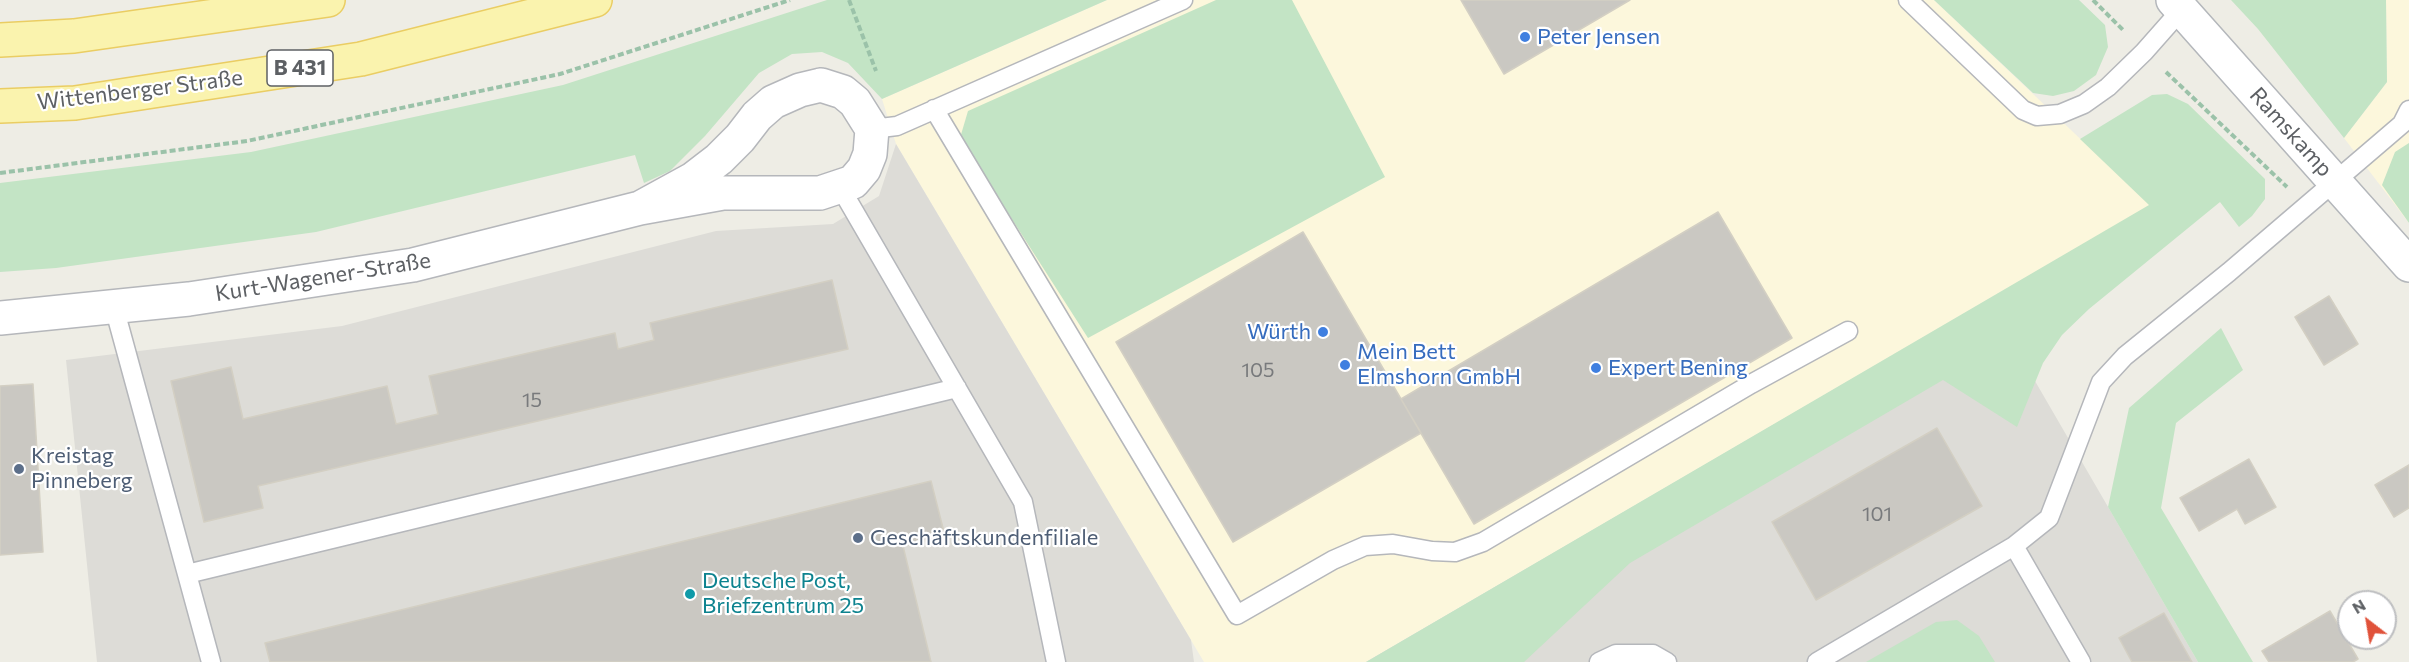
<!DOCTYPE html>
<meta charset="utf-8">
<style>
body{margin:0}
#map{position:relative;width:2409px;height:662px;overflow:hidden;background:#eeede5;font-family:Commissioner,sans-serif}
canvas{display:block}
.north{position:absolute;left:2337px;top:590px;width:60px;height:60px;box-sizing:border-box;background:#fff;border:2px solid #bebfc1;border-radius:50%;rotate:329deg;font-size:16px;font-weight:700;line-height:24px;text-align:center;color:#5d6064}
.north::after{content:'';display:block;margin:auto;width:21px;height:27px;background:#e0523a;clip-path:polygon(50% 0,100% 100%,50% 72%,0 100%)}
</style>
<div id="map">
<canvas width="2409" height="662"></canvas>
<div class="north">N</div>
</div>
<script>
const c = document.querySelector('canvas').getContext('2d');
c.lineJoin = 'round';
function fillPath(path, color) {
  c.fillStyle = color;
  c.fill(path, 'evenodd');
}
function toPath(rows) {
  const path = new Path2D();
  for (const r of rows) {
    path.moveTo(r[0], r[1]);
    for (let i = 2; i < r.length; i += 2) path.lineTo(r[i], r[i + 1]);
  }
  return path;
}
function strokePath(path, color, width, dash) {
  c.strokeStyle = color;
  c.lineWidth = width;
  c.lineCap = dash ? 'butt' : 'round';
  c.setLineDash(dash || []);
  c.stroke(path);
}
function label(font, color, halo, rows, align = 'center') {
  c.font = font + ' Commissioner,sans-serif';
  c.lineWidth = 4.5;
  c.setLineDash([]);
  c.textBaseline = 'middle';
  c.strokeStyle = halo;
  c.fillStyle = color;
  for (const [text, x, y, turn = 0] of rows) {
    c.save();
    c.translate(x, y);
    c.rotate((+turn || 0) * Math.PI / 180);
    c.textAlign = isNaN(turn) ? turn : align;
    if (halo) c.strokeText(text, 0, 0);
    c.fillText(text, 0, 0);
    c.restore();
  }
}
fillPath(toPath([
 [1107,0,1934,0,2150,205,1366,662,1204,662,896,144,882,99],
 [2386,0,2409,0,2409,223,2344,138,2387,82]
]), '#fcf7dc');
fillPath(toPath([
 [896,144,1191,640,1194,662,97,662,66,360,342,326,716,231,833,224,879,196],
 [1988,300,2198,662,1366,662]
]), '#dddcd7');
fillPath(toPath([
 [827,0,1107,0,882,99,848,63,822,52,792,54,759,73,705,136,670,171,644,183,635,155,316,232,56,268,0,272,0,183,251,152,563,85],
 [1216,0,1292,0,1385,177,1088,338,960,138,968,111],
 [1934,0,2079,0,2105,25,2108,47,2096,75,2074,91,2053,96,2033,93],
 [2231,0,2386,0,2387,82,2344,138,2258,29],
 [2167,94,2188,104,2265,179,2265,199,2252,216,2239,227,2220,202,2089,309,2062,335,2043,363,2017,427,1943,380,1630,563,1524,662,1366,662,2149,205,2080,139,2152,95],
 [2409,143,2409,223,2382,185,2395,152],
 [2221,328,2243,370,2176,423,2161,508,2253,662,2198,662,2108,507,2129,408],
 [1957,620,1979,636,1995,662,1866,662,1936,622]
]), '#c3e4c5');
const building = toPath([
 [1461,0,1630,0,1504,74,1461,0],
 [1718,212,1792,338,1474,524,1401,399,1718,212],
 [1303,232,1421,433,1233,542,1116,342,1303,232],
 [832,280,848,349,258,486,263,508,204,522,171,381,231,367,243,419,387,386,396,424,438,414,429,376,615,333,618,349,654,340,650,323,832,280],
 [2329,296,2358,344,2324,365,2295,317,2329,296],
 [33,384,43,552,0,555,0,386,33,384],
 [1937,428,1982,506,1816,600,1772,522,1937,428],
 [2249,459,2276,507,2245,524,2237,509,2199,531,2180,498,2249,459],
 [2409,465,2409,508,2394,517,2375,485,2409,465],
 [931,481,945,536,903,546,931,662,270,662,265,643,931,481],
 [2330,611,2358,659,2353,662,2269,662,2262,651,2330,611],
 [2164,613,2192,662,2132,662,2119,638,2164,613]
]);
fillPath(building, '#cac8c2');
strokePath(building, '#d3cfc3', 1.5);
const lane = toPath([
 [1908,0,2023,110,2037,116,2060,114,2084,104,2108,87,2144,52,2182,9],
 [934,109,1237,615,1333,560,1365,546,1393,544,1432,551,1455,552,1483,542,1751,384,1848,331],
 [872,129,897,126,1183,0],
 [840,187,1023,502,1056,662],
 [114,307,211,662],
 [2014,546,2081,662],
 [187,574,957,388],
 [1599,662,1616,654,1653,654,1667,662],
 [1817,662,2014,546,2049,518,2101,382,2125,356,2229,272,2388,136,2402,124,2409,110]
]);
const street = toPath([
 [821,85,843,92,855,102,872,129,870,154,864,169,853,182,820,193,723,193,640,208,693,179,719,159,740,138,757,116,773,102,800,90,821,85],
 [0,318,189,299,413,265,640,208]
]);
const secondary = toPath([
 [2173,0,2409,265]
]);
const primary = toPath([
 [0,40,74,36,328,0],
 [0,106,75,103,361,59,595,0]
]);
strokePath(lane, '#b5b7bb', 21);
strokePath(street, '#b5b7bb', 36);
strokePath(secondary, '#b4b7bb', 36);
strokePath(primary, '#eacd63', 36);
strokePath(toPath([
 [849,0,876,71],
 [2093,0,2124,31],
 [2166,72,2287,187],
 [0,173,247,141,560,74,790,0]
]), '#9bc2a9', 4, [6, 3]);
strokePath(lane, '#fff', 18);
strokePath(street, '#fff', 33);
strokePath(secondary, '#fff', 33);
strokePath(primary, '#faf3ae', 33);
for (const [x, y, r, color] of [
 [1525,37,6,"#3f7fe0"],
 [1323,332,6,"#3f7fe0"],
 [1345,365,6,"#3f7fe0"],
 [1596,368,6,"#3f7fe0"],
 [19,469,6,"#5c6f8a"],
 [858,538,6,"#5c6f8a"],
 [690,594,6,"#0f9aa8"]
]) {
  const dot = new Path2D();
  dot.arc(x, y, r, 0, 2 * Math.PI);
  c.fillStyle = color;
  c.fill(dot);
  strokePath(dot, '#fff', 2);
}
label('20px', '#787a7c', null, [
 ["105",1258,370],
 ["15",532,400],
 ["101",1877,514]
]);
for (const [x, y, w] of [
 [300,68,66]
]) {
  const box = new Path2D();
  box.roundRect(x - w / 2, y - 18, w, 36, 4.5);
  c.fillStyle = '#fff';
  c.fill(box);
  strokePath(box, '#5d6064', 1.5);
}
label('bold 21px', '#5d6064', null, [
 ["B 431",300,68]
]);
label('22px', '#366cbe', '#fff', [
 ["Peter Jensen",1537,37],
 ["Würth",1311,332,"right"],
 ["Mein Bett",1357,352],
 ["Elmshorn GmbH",1357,377],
 ["Expert Bening",1608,368]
], 'left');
label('22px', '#5d6064', '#fff', [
 ["Wittenberger Straße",140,90,-7],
 ["Ramskamp",2291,132,48],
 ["Kurt-Wagener-Straße",323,277,-9]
]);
label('22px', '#4e5e75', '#fff', [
 ["Kreistag",31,456],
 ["Pinneberg",31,481],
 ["Geschäftskundenfiliale",870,538]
], 'left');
label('22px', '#0d838f', '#fff', [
 ["Deutsche Post,",702,581],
 ["Briefzentrum 25",702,606]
], 'left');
</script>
